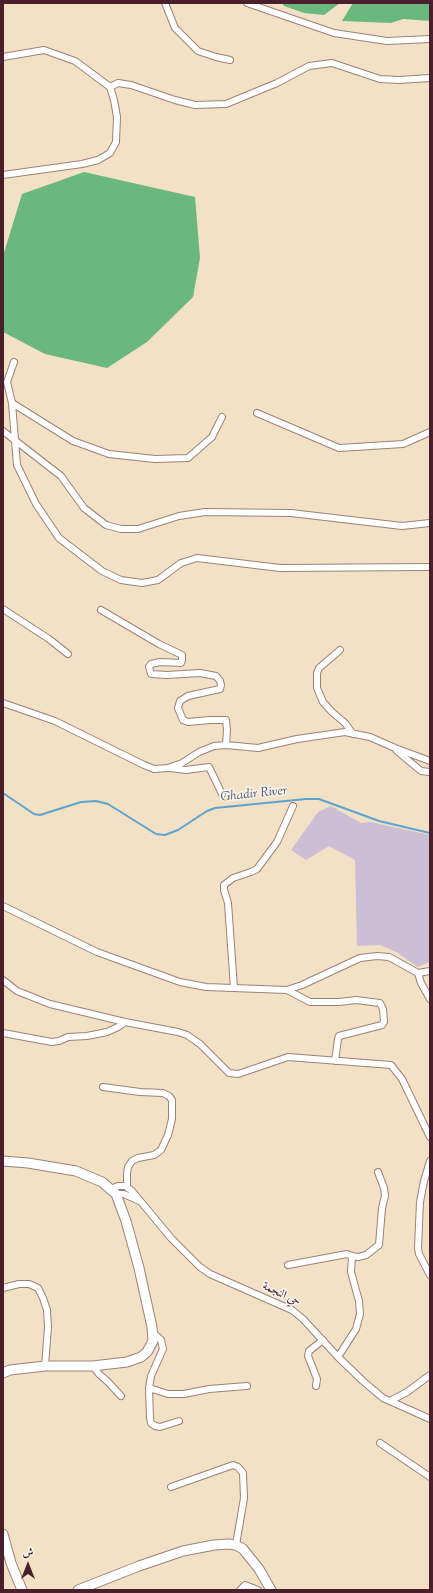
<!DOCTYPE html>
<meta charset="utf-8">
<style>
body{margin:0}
#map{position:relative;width:433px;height:1593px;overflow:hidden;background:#f2e1c5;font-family:"Sorts Mill Goudy",Amiri,serif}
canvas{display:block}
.frame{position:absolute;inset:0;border:4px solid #4a1f2b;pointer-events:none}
.north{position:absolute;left:8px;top:1545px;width:40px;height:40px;-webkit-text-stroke:3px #f7f3e8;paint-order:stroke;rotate:0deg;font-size:11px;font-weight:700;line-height:16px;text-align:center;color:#4a1f2b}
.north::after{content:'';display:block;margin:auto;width:14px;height:18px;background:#4a1f2b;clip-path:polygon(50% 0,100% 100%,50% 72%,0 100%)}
</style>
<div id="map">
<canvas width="433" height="1593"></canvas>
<div class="frame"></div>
<div class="north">ش</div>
</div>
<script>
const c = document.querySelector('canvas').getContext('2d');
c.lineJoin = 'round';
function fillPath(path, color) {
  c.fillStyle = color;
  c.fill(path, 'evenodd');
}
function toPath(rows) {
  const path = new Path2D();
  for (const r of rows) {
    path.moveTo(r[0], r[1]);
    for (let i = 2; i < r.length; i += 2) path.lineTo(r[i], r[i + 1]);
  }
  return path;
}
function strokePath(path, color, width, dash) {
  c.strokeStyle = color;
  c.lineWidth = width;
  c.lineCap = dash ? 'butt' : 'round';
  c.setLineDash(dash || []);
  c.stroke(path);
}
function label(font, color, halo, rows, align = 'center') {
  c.font = font + ' "Sorts Mill Goudy",Amiri,serif';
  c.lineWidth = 3.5;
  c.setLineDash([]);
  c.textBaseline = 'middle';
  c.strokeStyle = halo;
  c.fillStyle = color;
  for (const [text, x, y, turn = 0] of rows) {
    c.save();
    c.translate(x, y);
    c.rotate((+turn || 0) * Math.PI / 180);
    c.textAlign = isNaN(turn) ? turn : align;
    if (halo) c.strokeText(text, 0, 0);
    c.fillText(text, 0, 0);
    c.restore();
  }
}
fillPath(toPath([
 [331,806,361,823,370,822,430,835,430,962,418,967,396,952,380,945,357,946,355,860,329,846,306,860,291,850,318,812]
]), '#ccbed4');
fillPath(toPath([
 [282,3,340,3,324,15,304,13,284,6],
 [353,3,430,3,430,21,403,19,391,23,342,21],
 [84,172,195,197,200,258,193,297,147,342,107,368,45,354,3,332,3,256,22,194]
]), '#6bb780');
strokePath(toPath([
 [3,793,34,814,40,815,81,802,96,801,108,804,156,834,165,835,178,830,207,811,215,808,306,799,319,799,379,821,430,833]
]), '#5ca3d2', 2);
const street = toPath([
 [165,3,175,28,198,51,216,57,230,60],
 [247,3,334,33,387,41,430,39],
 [3,57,44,50,75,61,110,87,118,83,131,85,175,100,195,105,226,104,277,83,309,66,332,63,380,79,399,80,430,78],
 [3,175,82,164,98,160,110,153,116,142,117,117,114,100,110,87],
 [12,403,7,382,14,362],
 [257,413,339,448,403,444,430,432],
 [222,417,212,437,188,458,155,459,109,454,73,441,12,403,17,465,36,504,59,538,102,571,121,580,142,583,158,580,181,563,197,558,280,568,430,567],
 [3,431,61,476,84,508,106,525,121,529,138,529,179,516,205,512,291,513,402,526,430,523],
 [3,609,49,639,68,654],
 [101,610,159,644,182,655,182,660,181,663,160,662,151,664,149,667,151,674,167,675,200,673,216,676,220,681,221,685,220,689,188,696,180,701,178,708,183,720,188,722,210,720,226,720,227,730,226,745],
 [340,650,319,668,317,673,317,688,323,702,332,712,345,723,353,734],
 [3,703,55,721,144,765,154,769,168,768,182,763,199,752,214,746,226,745,258,748,297,739,345,732,370,737,395,748,430,761],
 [397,751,421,771,430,772],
 [170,768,186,770,209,767,222,794],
 [3,906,97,952,180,982,206,987,287,990,302,985,360,958,377,956,389,957,418,973,430,971],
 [418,973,421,983,430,999],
 [3,980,17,991,50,1004,125,1022,178,1032,187,1035,200,1044,229,1073,238,1074,244,1072,288,1057,391,1065,402,1079,430,1137],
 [234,988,228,903,224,890,224,885,233,878,251,872,257,869,277,842,293,806],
 [287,990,310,1002,339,1002,356,1000,380,1003,383,1009,384,1022,382,1025,339,1036,338,1039,335,1061],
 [3,1033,52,1042,59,1041,68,1037,87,1036,107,1032,118,1027,125,1022],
 [103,1087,140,1092,163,1093,169,1096,172,1100,172,1119,168,1135,161,1150,154,1155,138,1158,132,1161,128,1167,127,1174,127,1187],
 [430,1161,424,1181,420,1202,418,1248,419,1254,430,1275],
 [111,1189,118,1186,125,1186,132,1191,171,1238,200,1267,210,1274,292,1310,303,1319,338,1357,364,1382,383,1398,390,1401,407,1392,430,1375],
 [116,1194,124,1194,139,1201],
 [352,1256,358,1257,366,1255,379,1245,382,1208,385,1196,384,1188,378,1172],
 [288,1265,347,1254,352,1256,351,1272,359,1301,360,1314,356,1329,338,1357],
 [3,1288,19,1284,29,1284,38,1288,43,1298,47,1310,48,1327,45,1366],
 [152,1332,161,1340,163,1349,151,1376,149,1388,150,1418,151,1423,155,1426,160,1427,179,1421],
 [93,1366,99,1374,108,1382,121,1396],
 [316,1386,317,1379,308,1356,309,1351,323,1340],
 [149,1388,168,1394,184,1394,209,1389,247,1386],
 [390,1401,430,1419],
 [380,1443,430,1477],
 [171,1487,233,1465,238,1467,243,1473,244,1498,236,1545],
 [240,1590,245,1585,258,1590]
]);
const secondary = toPath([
 [3,1161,28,1163,76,1171,102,1182,116,1194,126,1221,139,1268,152,1327,153,1341,147,1352,141,1357,127,1362,93,1366,45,1366,10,1370,3,1373],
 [3,1534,11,1563,22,1590],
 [78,1590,139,1566,183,1551,214,1545,228,1544,236,1545,243,1549,259,1569,271,1590]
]);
strokePath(street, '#9e8078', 8);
strokePath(secondary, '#9e8078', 11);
strokePath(street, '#fff', 6);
strokePath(secondary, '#fff', 9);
label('12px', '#4a1f2b', '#f7f3e8', [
 ["حي النجمة",281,1295,26]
]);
label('italic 13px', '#51546e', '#f7f3e8', [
 ["Ghadir River",254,795,-6]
]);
</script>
